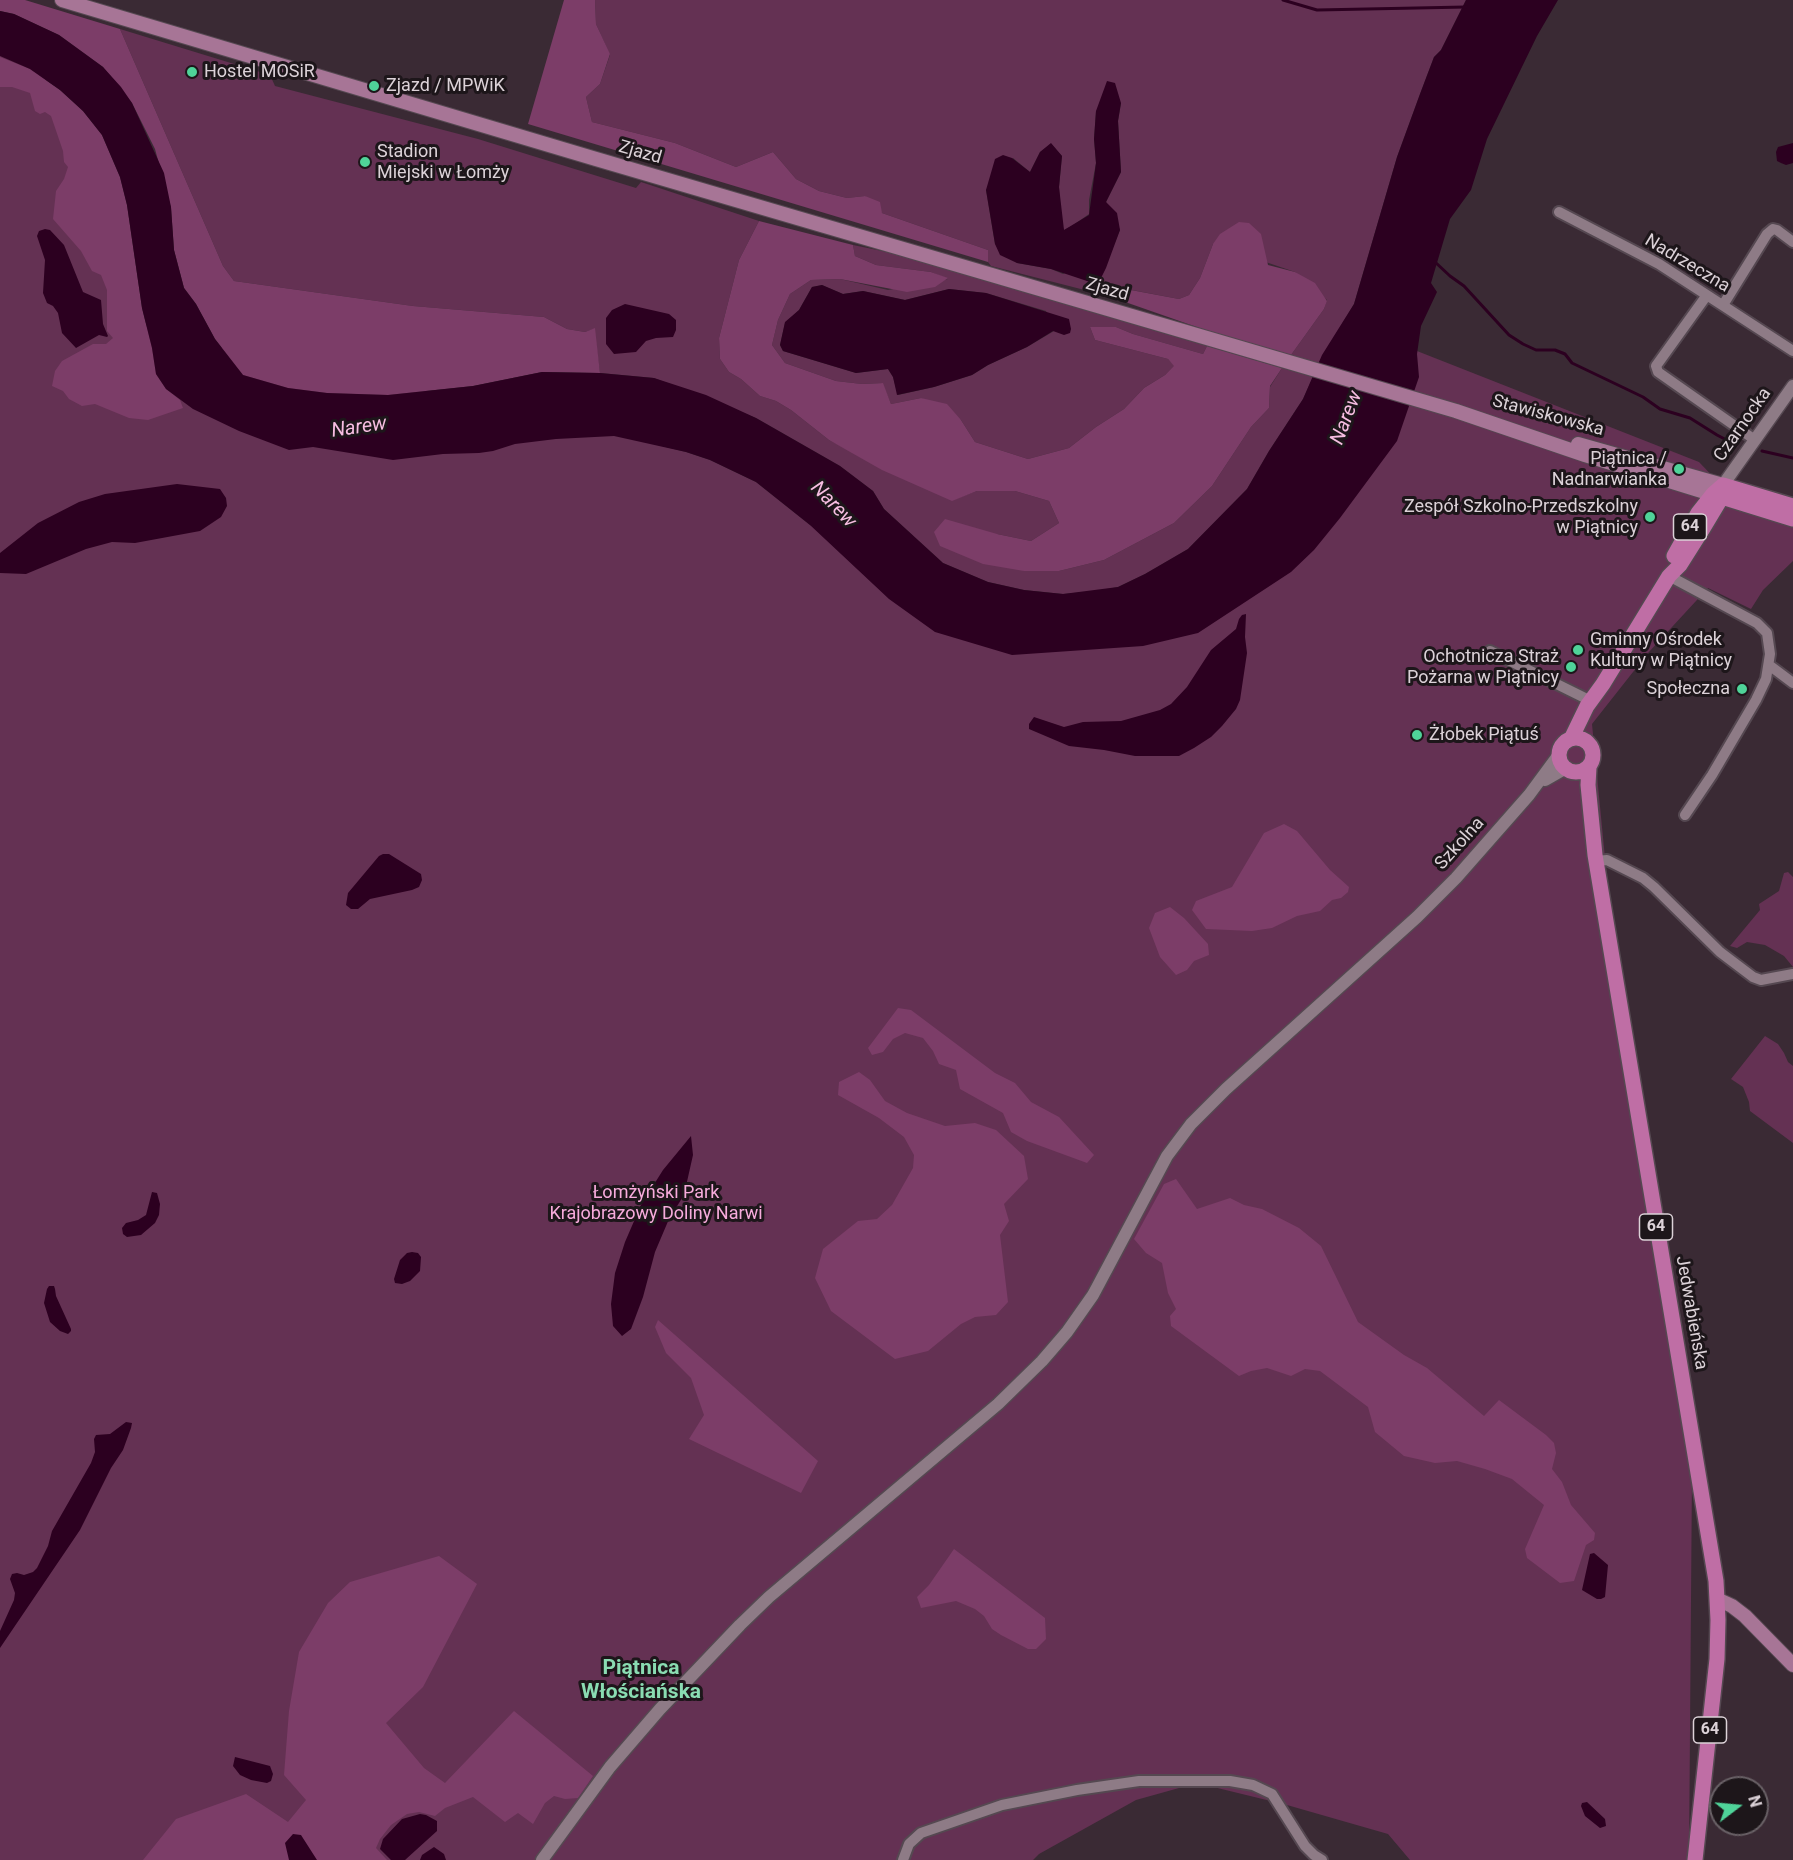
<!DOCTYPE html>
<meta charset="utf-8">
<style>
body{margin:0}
#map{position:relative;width:1793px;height:1860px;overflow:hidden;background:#3a2a34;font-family:Roboto,sans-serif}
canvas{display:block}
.north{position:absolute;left:1709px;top:1776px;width:60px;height:60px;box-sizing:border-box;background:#1d161a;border:2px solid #696166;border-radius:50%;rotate:74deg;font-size:16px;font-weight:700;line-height:24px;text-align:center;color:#dcd2d8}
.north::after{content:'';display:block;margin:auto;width:21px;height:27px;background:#4fd399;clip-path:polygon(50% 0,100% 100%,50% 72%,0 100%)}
</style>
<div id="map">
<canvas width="1793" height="1860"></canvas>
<div class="north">N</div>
</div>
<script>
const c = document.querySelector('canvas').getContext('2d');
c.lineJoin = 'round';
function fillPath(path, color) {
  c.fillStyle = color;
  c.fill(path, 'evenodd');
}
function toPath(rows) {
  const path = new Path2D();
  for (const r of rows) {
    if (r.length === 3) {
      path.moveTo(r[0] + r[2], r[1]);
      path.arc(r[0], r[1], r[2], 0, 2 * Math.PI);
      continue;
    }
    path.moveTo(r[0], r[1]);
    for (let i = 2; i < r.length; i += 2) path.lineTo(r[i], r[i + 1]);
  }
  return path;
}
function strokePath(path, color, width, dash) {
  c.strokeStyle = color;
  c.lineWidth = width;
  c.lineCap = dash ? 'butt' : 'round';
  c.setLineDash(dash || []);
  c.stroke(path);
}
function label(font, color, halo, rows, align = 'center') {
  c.font = font + ' Roboto,sans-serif';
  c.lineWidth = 6;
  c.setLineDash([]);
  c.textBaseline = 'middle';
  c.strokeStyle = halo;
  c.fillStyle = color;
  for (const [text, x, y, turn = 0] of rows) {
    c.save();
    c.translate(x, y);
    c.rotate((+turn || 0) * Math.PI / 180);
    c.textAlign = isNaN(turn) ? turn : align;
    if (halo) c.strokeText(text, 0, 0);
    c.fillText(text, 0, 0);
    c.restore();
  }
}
fillPath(toPath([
 [595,0,1466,0,1441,50,1434,57,1420,94,1397,157,1354,304,1318,364,1291,355,1324,309,1327,300,1295,272,1213,244,1200,278,1189,295,1179,299,1116,287,1108,296,991,266,988,262,988,250,882,213,865,196,847,198,819,191,796,179,773,152,736,167,675,143,592,122,586,97,600,84,610,55,596,24],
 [1121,103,1118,121,1121,172,1106,202,1120,230,1111,252,1063,274,1051,269,1017,263,995,244,986,190,1013,158,1030,172,1040,152,1051,144,1062,156,1059,187,1061,223,1064,230,1072,226,1089,214,1089,200,1096,163,1094,139,1096,111],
 [120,29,270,75,275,86,478,139,636,188,641,182,759,221,739,260,719,338,720,359,729,372,741,379,760,396,776,401,791,410,829,440,952,500,977,491,1015,491,1049,501,1059,523,1031,541,997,534,1024,571,1059,571,1104,560,1174,523,1212,486,1251,427,1269,408,1270,387,1282,368,1313,377,1303,399,1269,451,1247,489,1188,549,1145,574,1118,587,1097,591,1063,594,1024,590,988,582,943,563,884,509,873,491,840,466,756,418,654,378,600,373,594,329,585,332,567,329,544,317,413,306,234,281,223,266],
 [0,46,40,66,149,332,553,419,686,452,710,460,756,482,810,525,980,620,1223,584,1417,351,1699,462,1748,513,1793,526,1793,561,1763,590,1751,609,1708,588,1648,653,1592,724,1623,1043,1692,1472,1689,1860,1410,1860,1388,1834,1287,1805,1197,1783,1136,1800,1039,1854,1033,1860,0,1860],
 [853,245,887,252,1207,346,1203,354,1133,334,1116,327,1090,327,1095,340,1168,359,1175,366,1165,375,1144,388,1124,409,1096,427,1069,448,1028,459,975,442,961,420,921,398,891,404,882,383,862,384,836,381,785,363,772,345,778,320,790,294,811,280,840,279,888,290,948,279,931,272,876,265,855,256],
 [822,285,843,294,863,291,905,300,949,289,986,293,1046,311,1054,331,1027,347,988,365,972,375,934,387,898,395,893,377,888,369,856,373,783,351,780,345,785,323,799,310,812,287],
 [1788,872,1793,877,1793,967,1784,956,1765,945,1747,942,1737,948,1730,946,1760,910,1759,904,1779,891,1784,873],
 [1765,1036,1778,1044,1784,1053,1788,1062,1793,1066,1793,1143,1750,1111,1749,1102,1743,1087,1731,1079]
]), '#643153');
fillPath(toPath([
 [0,0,25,0,120,29,223,266,234,281,413,306,544,317,567,329,585,332,595,328,600,373,542,372,473,386,388,395,327,393,288,388,243,375,215,339,196,304,184,288,174,250,171,208,155,149,132,103,103,67,59,35,14,14,0,11],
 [564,0,595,0,596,24,610,54,600,84,586,97,592,122,675,143,736,167,773,152,796,179,819,191,847,198,865,196,880,202,882,213,988,250,988,262,528,124],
 [0,57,30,69,60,90,83,111,102,135,120,177,127,205,142,308,152,348,156,374,166,389,180,400,183,408,148,420,129,418,95,404,82,406,69,399,63,391,52,386,55,371,62,361,93,344,106,344,113,338,107,331,107,290,101,275,92,271,81,251,53,219,56,191,64,179,68,167,64,162,63,151,51,116,45,112,40,114,35,111,30,93,12,87,0,87],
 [759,221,853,245,855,256,876,265,931,272,948,278,935,287,907,292,840,279,811,280,790,294,778,320,772,345,785,363,836,381,862,384,883,383,891,404,921,398,947,404,961,420,975,442,1028,459,1069,448,1096,427,1124,409,1144,388,1165,375,1174,366,1168,359,1095,340,1090,327,1116,327,1133,334,1203,354,1207,346,1282,368,1270,386,1269,408,1251,427,1212,486,1174,523,1104,560,1059,571,1024,571,983,564,940,546,934,532,945,519,997,534,1031,541,1059,523,1049,501,1015,491,977,491,952,501,882,470,829,440,791,410,776,401,760,396,741,379,729,372,720,359,719,338,739,260],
 [1239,222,1249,223,1261,234,1268,265,1295,272,1315,283,1327,301,1324,309,1291,355,1211,332,1108,296,1115,287,1179,299,1189,295,1200,278,1213,244,1220,234],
 [1284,824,1297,831,1330,870,1349,887,1348,892,1341,898,1332,900,1320,911,1297,916,1272,928,1252,931,1206,929,1192,910,1196,901,1232,887,1264,833],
 [1170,907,1184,918,1208,944,1209,955,1194,961,1187,970,1176,975,1160,957,1149,928,1155,913],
 [898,1008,911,1010,995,1073,1015,1083,1031,1102,1059,1117,1094,1155,1087,1163,1027,1141,1011,1132,1003,1113,960,1089,956,1070,939,1064,933,1051,923,1038,905,1033,893,1039,883,1052,872,1055,868,1048],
 [859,1072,870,1080,885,1101,907,1113,945,1126,975,1123,996,1130,1024,1156,1028,1179,1004,1204,1009,1221,1000,1235,1008,1302,996,1315,975,1317,961,1324,928,1351,895,1359,831,1311,815,1278,823,1249,858,1221,877,1219,892,1205,913,1168,914,1155,904,1137,879,1118,838,1095,839,1082],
 [1176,1179,1197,1209,1230,1198,1244,1205,1262,1209,1299,1228,1321,1246,1358,1322,1404,1355,1427,1368,1484,1416,1499,1400,1546,1435,1554,1443,1556,1453,1552,1469,1562,1482,1571,1505,1595,1533,1594,1540,1586,1545,1574,1581,1560,1583,1527,1558,1525,1549,1544,1505,1512,1479,1485,1469,1457,1461,1435,1463,1404,1456,1375,1432,1368,1407,1320,1371,1305,1369,1291,1376,1267,1368,1251,1371,1239,1376,1171,1326,1170,1316,1176,1309,1168,1293,1162,1263,1146,1253,1134,1239,1164,1184],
 [658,1320,818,1461,801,1493,689,1439,704,1415,691,1378,666,1353,655,1327],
 [954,1549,1045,1618,1046,1639,1036,1649,1028,1649,1001,1635,992,1629,984,1616,975,1609,956,1601,921,1608,917,1597,929,1585],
 [439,1556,477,1584,423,1687,386,1723,424,1768,445,1783,514,1711,593,1776,578,1798,565,1799,554,1796,545,1803,533,1824,518,1813,505,1822,473,1797,445,1808,435,1816,419,1812,407,1814,391,1825,380,1839,376,1848,387,1860,143,1860,176,1819,246,1794,288,1822,306,1800,284,1775,289,1711,299,1652,328,1603,350,1582]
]), '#7c3d68');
fillPath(toPath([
 [1466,0,1558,0,1537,36,1487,139,1471,190,1450,219,1431,283,1437,292,1421,326,1417,354,1419,377,1397,441,1340,518,1314,550,1291,572,1198,633,1143,646,1012,655,935,632,889,599,810,525,756,482,710,460,686,452,614,436,556,439,515,444,493,451,479,453,443,454,393,460,313,447,289,450,239,431,193,409,166,389,156,374,152,348,142,308,127,205,120,177,102,135,83,111,60,90,30,69,0,56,0,11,14,14,59,35,103,67,121,87,132,103,164,173,171,207,174,250,184,288,196,304,215,339,243,375,288,388,327,393,388,395,473,386,542,372,600,373,654,378,706,395,756,418,840,466,873,491,884,509,943,563,988,582,1024,590,1063,594,1118,587,1145,574,1188,549,1247,489,1269,451,1303,399,1322,355,1354,304,1397,157,1420,94,1434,57,1441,50],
 [1107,81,1115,83,1121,103,1118,121,1121,172,1106,202,1117,213,1120,230,1106,268,1099,282,1093,283,1051,269,1017,263,1000,255,995,244,986,190,995,159,1003,155,1012,158,1030,172,1040,152,1051,143,1062,156,1059,187,1064,230,1089,215,1096,163,1094,139,1096,111],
 [1793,143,1793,163,1786,165,1781,163,1777,161,1776,152,1778,147],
 [45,229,50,230,64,245,83,292,101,300,103,324,108,336,107,337,99,335,76,348,62,333,58,313,53,306,47,303,43,293,45,260,37,236,39,231],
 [822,285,843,294,863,291,905,300,949,289,986,293,1069,319,1071,329,1070,333,1064,335,1053,331,1027,347,988,365,972,375,934,387,897,395,893,377,888,369,856,373,783,351,780,345,785,322,799,310,812,287],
 [625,304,669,314,676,320,676,330,673,337,656,338,646,341,636,352,614,354,606,344,606,318,612,310],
 [177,484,220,489,226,498,227,506,221,517,200,531,135,543,112,542,86,549,26,574,0,573,0,553,38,523,79,502,105,494],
 [1246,614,1245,637,1247,653,1240,700,1236,709,1222,726,1211,737,1194,748,1179,756,1135,756,1104,750,1069,746,1029,729,1029,724,1034,717,1064,727,1083,722,1121,721,1160,710,1171,704,1187,687,1211,650,1236,629,1239,619,1242,615],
 [383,854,389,854,421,874,422,880,419,887,412,890,370,899,358,909,351,909,346,905,348,893,379,856],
 [691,1136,693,1155,684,1195,669,1219,655,1252,643,1297,631,1329,622,1336,613,1326,611,1304,615,1273,625,1242,641,1205,663,1170],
 [152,1192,157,1193,160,1204,159,1215,155,1223,141,1235,127,1237,123,1234,122,1228,126,1223,138,1220,146,1215],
 [412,1252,418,1253,421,1257,420,1271,410,1281,402,1284,395,1283,394,1279,400,1260,407,1253],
 [49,1286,54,1286,55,1289,56,1296,71,1329,71,1331,68,1334,60,1331,50,1322,44,1303,47,1289],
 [126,1422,132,1423,131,1428,123,1450,111,1468,80,1530,0,1648,0,1631,14,1600,15,1593,10,1579,12,1574,17,1573,24,1575,33,1572,37,1568,48,1546,52,1531,91,1463,95,1452,94,1439,96,1435,110,1434],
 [1594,1553,1608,1565,1605,1597,1601,1599,1597,1599,1582,1590,1590,1554],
 [235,1757,270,1766,273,1774,271,1781,267,1783,251,1780,240,1775,233,1766],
 [1587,1802,1605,1819,1606,1826,1600,1828,1585,1816,1581,1806,1582,1803],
 [420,1814,426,1815,437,1821,437,1831,405,1860,391,1860,380,1849,383,1839,402,1819],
 [293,1834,301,1835,317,1860,289,1860,285,1843],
 [434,1847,444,1854,446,1860,420,1860,422,1855]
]), '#2c0020');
strokePath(toPath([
 [1283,0,1317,10,1466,7],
 [1435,262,1450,276,1464,286,1509,335,1523,344,1536,350,1555,350,1565,354,1572,363,1643,397,1660,409,1690,418,1717,435,1736,445],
 [1762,451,1793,458]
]), '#2c0020', 3);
const minor = toPath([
 [1559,212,1659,264,1793,351],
 [1707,295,1656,366,1658,372,1755,440],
 [1723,305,1767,234,1773,229,1777,230,1793,242],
 [1669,576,1757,623,1767,633,1770,654,1766,679,1756,700,1712,775,1685,815],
 [1490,651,1591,701],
 [1769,665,1793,683],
 [1596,861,1607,860,1643,878,1654,887,1720,952,1753,977,1761,980,1793,974],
 [903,1860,909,1844,921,1833,1002,1805,1077,1790,1139,1781,1230,1781,1253,1785,1272,1794,1305,1846,1314,1855,1322,1860]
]);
const tertiary = toPath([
 [1723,485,1793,386],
 [1545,780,1566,768],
 [542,1860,610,1767,660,1709,740,1625,769,1597,998,1404,1042,1361,1067,1332,1093,1295,1167,1156,1191,1124,1226,1089,1417,917,1456,878,1529,795,1560,753]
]);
const secondary = toPath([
 [62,0,596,159,1456,411,1585,455,1721,497],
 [1578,444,1723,485],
 [1717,1599,1732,1606,1745,1616,1793,1665]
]);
const primary = toPath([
 [1723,485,1793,506],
 [1722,497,1793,519],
 [1674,556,1698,513,1713,494,1721,487],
 [1576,755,17],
 [1571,739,1587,706,1603,684,1669,576,1680,565,1704,527,1722,497,1723,485],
 [1589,767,1588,785,1595,855,1716,1581,1718,1620,1717,1659,1695,1860]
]);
strokePath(minor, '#554851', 14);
strokePath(tertiary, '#554851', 15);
strokePath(secondary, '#554851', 16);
strokePath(primary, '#554851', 18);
strokePath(minor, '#8e7b86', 10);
strokePath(tertiary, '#8e7b86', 12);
strokePath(secondary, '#a77596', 14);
strokePath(primary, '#bf6ea5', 15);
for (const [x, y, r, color] of [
 [192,72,6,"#4fd399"],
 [374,86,6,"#4fd399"],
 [365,162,6,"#4fd399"],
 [1679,469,6,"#4fd399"],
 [1650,517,6,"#4fd399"],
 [1578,650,6,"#4fd399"],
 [1571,667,6,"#4fd399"],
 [1742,689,6,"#4fd399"],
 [1417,735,6,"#4fd399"]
]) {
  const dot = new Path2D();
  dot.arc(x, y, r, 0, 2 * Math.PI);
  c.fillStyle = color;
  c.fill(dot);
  strokePath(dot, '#1d161a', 2);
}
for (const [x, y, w] of [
 [1690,527,33],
 [1656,1227,33],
 [1710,1730,33]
]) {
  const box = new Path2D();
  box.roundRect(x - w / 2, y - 13, w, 26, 4.5);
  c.fillStyle = '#1d161a';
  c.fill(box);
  strokePath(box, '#dcd2d8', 1.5);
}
label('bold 16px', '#dcd2d8', null, [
 ["64",1690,527],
 ["64",1656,1227],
 ["64",1710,1730]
]);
label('18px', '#dcd2d8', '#1d161a', [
 ["Hostel MOSiR",204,72],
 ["Zjazd / MPWiK",386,86],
 ["Stadion",377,152],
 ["Miejski w Łomży",377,173],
 ["Piątnica /",1667,459,"right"],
 ["Nadnarwianka",1667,480,"right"],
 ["Zespół Szkolno-Przedszkolny",1638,507,"right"],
 ["w Piątnicy",1638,528,"right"],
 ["Gminny Ośrodek",1590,640],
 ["Kultury w Piątnicy",1590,661],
 ["Ochotnicza Straż",1559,657,"right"],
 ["Pożarna w Piątnicy",1559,678,"right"],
 ["Społeczna",1730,689,"right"],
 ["Żłobek Piątuś",1429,735]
], 'left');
label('18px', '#dcd2d8', '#1d161a', [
 ["Zjazd",640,153,16],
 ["Nadrzeczna",1687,264,31],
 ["Zjazd",1107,290,16],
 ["Stawiskowska",1548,416,15],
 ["Czarnocka",1743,425,-55],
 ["Szkolna",1460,844,-48],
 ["Jedwabieńska",1691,1313,80]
]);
label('18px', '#f7abdc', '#1d161a', [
 ["Łomżyński Park",656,1193],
 ["Krajobrazowy Doliny Narwi",656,1214]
]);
label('italic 20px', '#f6bde1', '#1d161a', [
 ["Narew",1347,418,-69],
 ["Narew",359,428,-8],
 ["Narew",833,505,46]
]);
label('bold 21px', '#8adcb2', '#1d161a', [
 ["Piątnica",641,1669],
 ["Włościańska",641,1693]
]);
</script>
